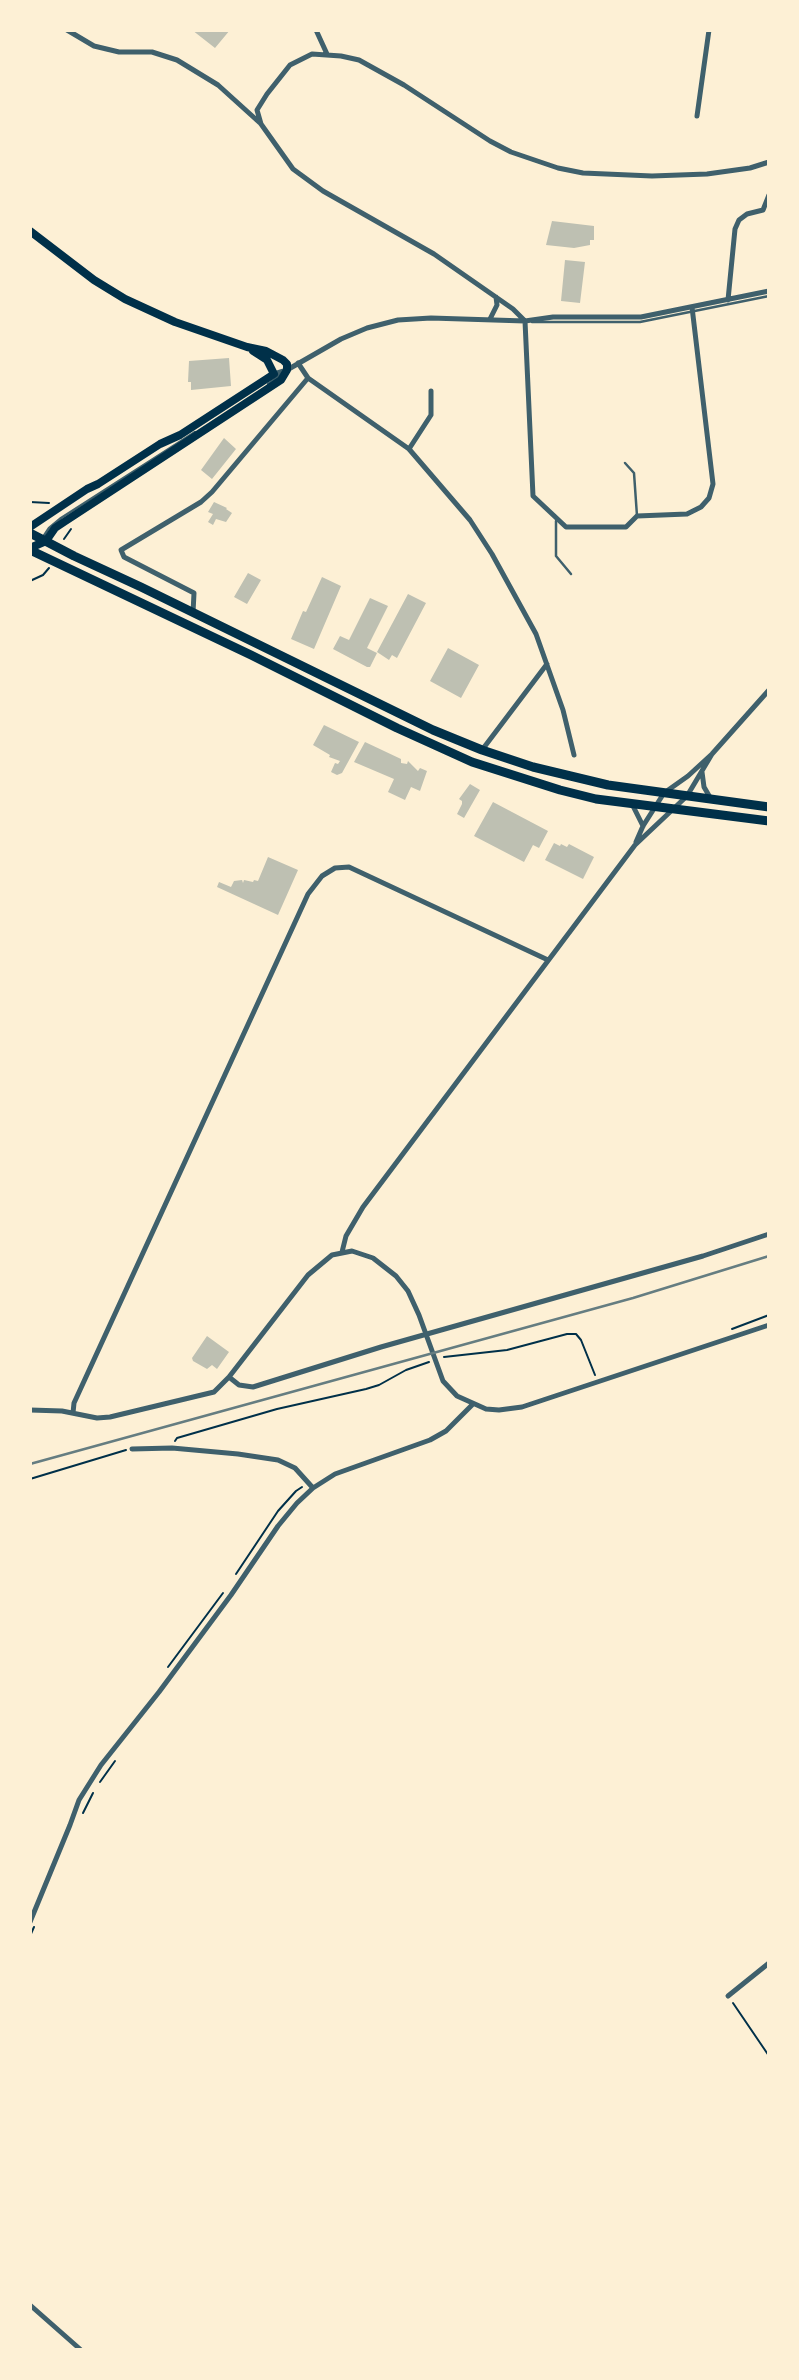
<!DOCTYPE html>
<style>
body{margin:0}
#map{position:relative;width:799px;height:2380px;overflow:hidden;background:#fdf0d5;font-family:"Sofia Sans Condensed",sans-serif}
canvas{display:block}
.frame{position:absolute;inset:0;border:32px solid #fdf0d5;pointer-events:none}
</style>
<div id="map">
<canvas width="799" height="2380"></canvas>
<div class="frame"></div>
</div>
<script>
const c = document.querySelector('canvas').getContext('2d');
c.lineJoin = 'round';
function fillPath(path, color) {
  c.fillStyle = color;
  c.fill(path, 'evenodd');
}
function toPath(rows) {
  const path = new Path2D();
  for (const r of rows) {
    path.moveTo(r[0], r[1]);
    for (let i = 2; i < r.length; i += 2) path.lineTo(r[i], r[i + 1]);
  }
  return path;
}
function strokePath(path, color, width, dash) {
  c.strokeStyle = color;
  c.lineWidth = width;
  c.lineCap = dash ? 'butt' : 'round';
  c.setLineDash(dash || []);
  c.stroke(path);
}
fillPath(toPath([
 [192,30,230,30,215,48],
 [552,221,594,226,594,240,590,240,590,245,574,248,546,245],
 [565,260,585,262,580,303,561,301],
 [229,358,231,386,191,390,191,382,188,382,189,361],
 [224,438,236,449,212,479,201,470],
 [214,502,227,508,226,509,232,513,226,522,216,519,213,525,208,522,213,514,208,512],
 [248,573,261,580,247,604,234,597],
 [322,577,341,586,314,649,291,639,303,611,306,612],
 [408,594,426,603,397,658,392,655,389,660,377,652],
 [370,598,388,606,367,648,377,653,370,667,367,667,333,649,340,636,349,640],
 [448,648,479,665,461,698,430,681],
 [324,725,359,742,342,773,337,775,331,772,335,763,338,764,340,761,329,757,330,755,313,745],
 [365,742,401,759,401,763,407,764,408,761,418,771,420,768,427,771,420,791,411,787,405,800,388,792,394,779,354,762],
 [470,784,480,790,464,818,457,814,462,804,462,801,459,799],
 [493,802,548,831,539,848,533,845,524,862,474,836],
 [554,843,560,846,561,844,567,847,569,844,594,857,583,879,545,860],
 [268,857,298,870,278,915,217,887,219,882,231,887,234,881,242,880,243,883,244,880,253,882,254,880,258,881],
 [207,1336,229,1352,217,1369,212,1365,207,1369,193,1361,192,1358]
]), '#bec0b2');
strokePath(toPath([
 [30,502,49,503],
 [64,539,71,529],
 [30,581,43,575,49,568],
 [732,1329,769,1315],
 [444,1357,507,1350,567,1334,576,1334,581,1340,595,1375],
 [175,1441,177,1438,277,1409,366,1389,379,1385,406,1370,429,1362],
 [30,1479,126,1450],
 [236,1574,278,1511,296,1491,302,1487],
 [168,1667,223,1593],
 [100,1782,115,1761],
 [83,1813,93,1793],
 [30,1936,34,1927],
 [733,2003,769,2056]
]), '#003049', 2);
strokePath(toPath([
 [532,322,640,322,769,296],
 [268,384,279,376],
 [625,463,634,473,637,516],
 [556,521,556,556,571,574],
 [43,537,49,528,61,518,195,432]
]), '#3f606c', 2.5);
strokePath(toPath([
 [67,30,94,46,119,52,152,52,177,60,218,85,260,123],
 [316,30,327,54],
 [697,116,709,30],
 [728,300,735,229,739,220,747,214,763,210,769,195],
 [490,319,497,305,496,297],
 [525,321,513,309,434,254,323,191,293,169,261,124,257,110,267,94,290,65,312,54,341,56,359,60,404,85,490,141,511,152,558,168,583,173,652,176,707,174,750,168,769,162],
 [525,321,533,496,566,527,626,527,637,516,687,514,701,507,709,498,713,484,692,307],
 [298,363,308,378,409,449,470,520,492,554,536,634,563,710,574,755],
 [274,374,287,370,341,339,367,328,398,320,431,318,525,321,553,317,641,317,769,291],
 [409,449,431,415,431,391],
 [193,613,194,593,124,557,121,550,201,502,212,492,308,378],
 [482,750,547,664],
 [702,772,704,787,711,799],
 [632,804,643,826],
 [636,842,643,826,664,793,688,776,712,754,769,690],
 [342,1252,346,1236,363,1207,635,845,687,796,712,754],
 [229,1377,239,1385,253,1387,381,1347,703,1256,769,1234],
 [30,1410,62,1411,97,1418,110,1417,214,1392,229,1377,308,1275,332,1255,352,1251,373,1258,396,1276,408,1291,419,1315,443,1381,457,1396,486,1409,499,1410,522,1407,769,1325],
 [73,1413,74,1403,308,894,322,876,335,868,349,867,548,960],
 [132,1449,172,1448,238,1454,278,1460,295,1468,313,1488],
 [30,1922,70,1825,79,1800,101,1765,159,1692,231,1595,278,1526,297,1503,313,1488,335,1474,430,1440,446,1431,473,1404],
 [728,1996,769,1963],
 [30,2305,81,2350]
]), '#3f606c', 5);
strokePath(toPath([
 [30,231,94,280,125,299,175,322,247,347,266,351,283,360,287,364,287,370,281,380,64,522,55,528,46,541,30,548],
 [30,527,87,489,98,484,160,444,180,435,274,374,267,360,253,351]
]), '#003049', 8);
strokePath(toPath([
 [30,533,74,556,141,587,433,730,482,750,533,767,608,785,769,807],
 [30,550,251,655,397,728,472,762,560,790,596,799,769,821]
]), '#003049', 9);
strokePath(toPath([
 [30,1464,633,1298,769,1256]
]), '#657d81', 2.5);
</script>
